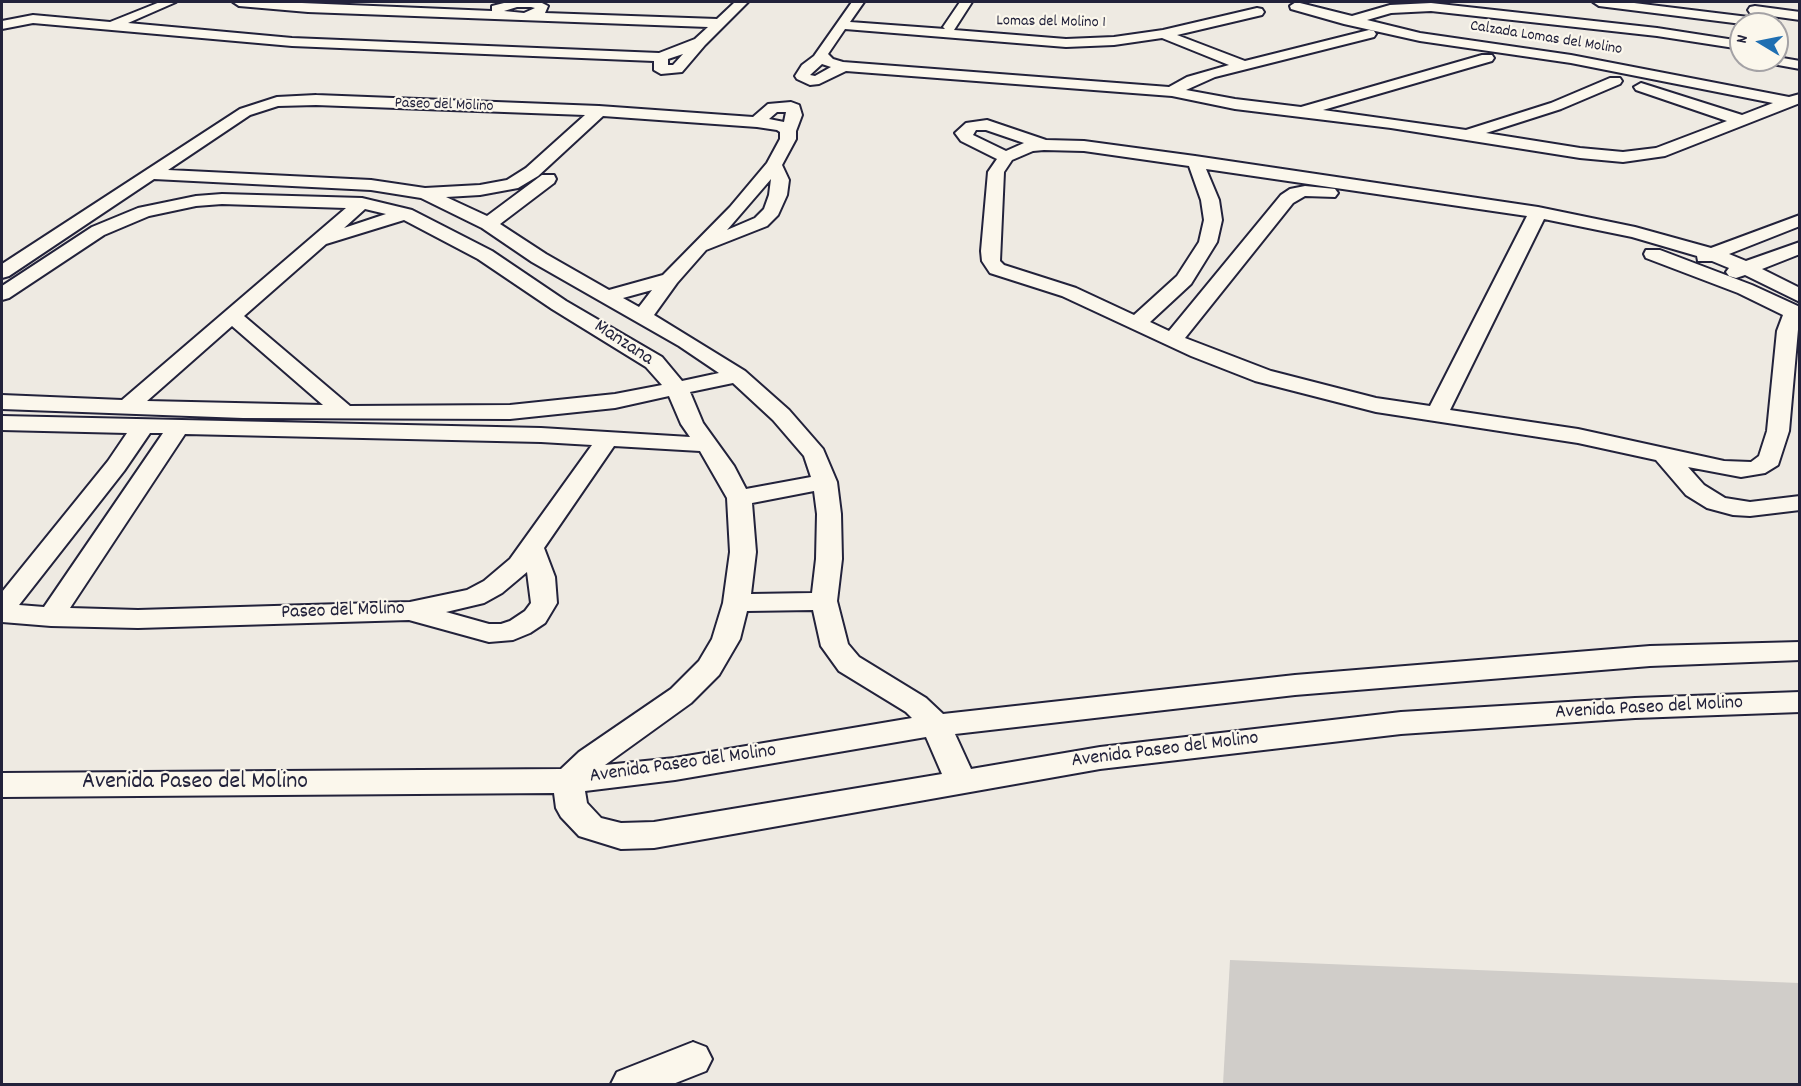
<!DOCTYPE html>
<style>
body{margin:0}
#map{position:relative;width:1801px;height:1086px;overflow:hidden;background:#eeeae2;font-family:Dekko,sans-serif}
canvas{display:block}
.frame{position:absolute;inset:0;border:3px solid #22223b;pointer-events:none}
.north{position:absolute;left:1729px;top:12px;width:60px;height:60px;box-sizing:border-box;background:#fbf7ec;border:2px solid #a4a2a5;border-radius:50%;rotate:280deg;font-size:16px;font-weight:700;line-height:24px;text-align:center;color:#22223b}
.north::after{content:'';display:block;margin:auto;width:21px;height:27px;background:#1f6fb2;clip-path:polygon(50% 0,100% 100%,50% 72%,0 100%)}
</style>
<div id="map">
<canvas width="1801" height="1086"></canvas>
<div class="frame"></div>
<div class="north">N</div>
</div>
<script>
const c = document.querySelector('canvas').getContext('2d');
c.lineJoin = 'round';
function fillPath(path, color) {
  c.fillStyle = color;
  c.fill(path, 'evenodd');
}
function toPath(rows) {
  const path = new Path2D();
  for (const r of rows) {
    path.moveTo(r[0], r[1]);
    for (let i = 2; i < r.length; i += 2) path.lineTo(r[i], r[i + 1]);
  }
  return path;
}
function strokePath(path, color, width, dash) {
  c.strokeStyle = color;
  c.lineWidth = width;
  c.lineCap = dash ? 'butt' : 'round';
  c.setLineDash(dash || []);
  c.stroke(path);
}
function label(font, color, halo, rows, align = 'center') {
  c.font = font + ' Dekko,sans-serif';
  c.lineWidth = 4.5;
  c.setLineDash([]);
  c.textBaseline = 'middle';
  c.strokeStyle = halo;
  c.fillStyle = color;
  for (const [text, x, y, turn = 0] of rows) {
    c.save();
    c.translate(x, y);
    c.rotate((+turn || 0) * Math.PI / 180);
    c.textAlign = isNaN(turn) ? turn : align;
    if (halo) c.strokeText(text, 0, 0);
    c.fillText(text, 0, 0);
    c.restore();
  }
}
fillPath(toPath([
 [1230,960,1799,983,1799,1084,1223,1084]
]), '#d0cdc9');
const minor = toPath([
 [160,2,176,2,128,23,292,38,659,53,695,39,708,27,308,12,239,6,233,2,278,2,492,11,492,6,508,2,540,2,548,6,545,13,717,19,735,2,748,2,705,45,682,72,661,74,654,70,654,61,292,46,33,23,2,29,2,21,33,15,110,22,160,2],
 [517,7,531,7,535,8,524,13,504,11,517,7],
 [683,54,673,65,668,65,668,59,683,54],
 [852,2,864,2,850,22,945,29,943,27,960,2,972,2,954,30,1066,39,1114,37,1163,30,1257,8,1262,9,1264,12,1262,15,1177,35,1245,61,1369,30,1374,31,1376,34,1374,37,1215,77,1186,90,1235,99,1301,107,1482,55,1492,55,1494,58,1492,61,1323,110,1466,130,1551,103,1610,78,1620,78,1622,81,1620,84,1561,109,1486,133,1580,148,1623,152,1656,148,1727,121,1636,90,1634,87,1641,83,1742,115,1773,103,1571,63,1420,41,1344,24,1291,9,1290,6,1296,2,1352,16,1390,5,1431,3,1657,28,1741,41,1741,49,1657,36,1431,11,1391,13,1367,20,1420,33,1571,55,1789,97,1800,94,1800,103,1665,156,1623,162,1580,158,1391,128,1235,109,1172,96,846,71,819,84,810,85,797,79,795,76,802,65,814,56,852,2],
 [845,29,1066,47,1114,45,1162,38,1229,65,1187,77,1169,87,843,62,833,59,828,54,845,29],
 [822,64,831,67,815,76,810,75,822,64],
 [1593,2,1626,2,1773,20,1780,24,1777,27,1777,24,1742,24,1599,6,1593,2],
 [1755,6,1800,12,1800,20,1750,13,1748,10,1750,7,1755,6],
 [1777,57,1800,61,1800,69,1767,63,1765,60,1777,60,1777,57],
 [316,95,599,106,753,117,768,104,791,102,799,105,802,115,796,131,796,139,782,165,789,180,787,195,778,215,767,226,706,250,677,283,654,315,745,371,789,410,823,449,837,482,841,514,842,559,837,601,848,644,859,657,926,698,943,714,1295,675,1650,646,1800,642,1800,660,1650,666,1295,695,955,734,971,769,1100,747,1401,712,1635,698,1800,692,1800,712,1635,718,1401,734,1100,769,654,848,621,849,579,836,561,817,556,808,554,793,2,797,2,773,561,769,579,752,671,689,699,661,712,639,723,603,730,552,727,498,700,451,614,446,544,548,555,577,557,603,545,623,530,633,513,640,489,642,409,620,138,628,51,626,2,622,2,592,108,461,127,433,2,430,2,416,541,428,690,437,681,424,669,396,615,408,510,419,243,418,2,409,2,395,122,400,346,208,222,204,196,206,149,216,104,235,9,298,2,300,2,286,92,227,138,208,196,196,222,194,362,198,412,210,492,251,566,301,662,357,682,381,719,373,679,346,532,262,482,228,421,198,371,190,154,179,9,276,2,278,2,264,240,109,277,97,316,95],
 [316,105,585,115,526,168,507,180,480,185,425,188,371,180,168,170,250,115,278,106,316,105],
 [777,112,786,112,784,122,769,119,777,112],
 [603,116,757,127,777,130,780,132,780,139,767,163,730,207,663,275,609,290,546,254,500,224,554,183,556,179,554,175,542,175,487,216,446,197,480,195,518,188,538,176,603,116],
 [771,179,769,195,764,209,755,218,727,230,771,179],
 [365,209,386,214,344,228,365,209],
 [404,220,478,259,552,309,646,367,662,385,615,394,510,405,350,406,244,316,326,244,404,220],
 [652,290,639,307,623,298,652,290],
 [232,326,323,405,147,401,232,326],
 [733,383,773,420,804,456,811,477,746,489,734,466,703,423,690,392,733,383],
 [150,433,163,433,44,607,19,605,124,471,150,433],
 [185,434,541,442,592,445,510,559,484,581,467,590,410,602,138,610,70,608,185,434],
 [814,491,817,514,816,559,812,593,751,594,756,552,752,503,814,491],
 [527,572,531,603,525,611,510,621,501,624,489,624,446,612,484,603,502,593,527,572],
 [813,610,821,646,839,671,906,712,912,718,675,758,605,765,691,703,719,675,740,639,747,611,813,610],
 [926,737,942,774,654,822,621,823,601,818,587,803,585,791,675,780,926,737],
 [987,120,1046,140,1084,141,1195,156,1538,207,1635,227,1711,248,1800,215,1800,226,1729,254,1746,261,1800,242,1800,254,1762,269,1800,288,1800,302,1745,275,1736,278,1729,276,1726,272,1729,268,1712,261,1698,261,1697,256,1632,237,1544,219,1450,410,1578,429,1724,461,1751,462,1759,456,1767,431,1777,331,1783,315,1738,293,1646,258,1644,254,1646,250,1660,250,1752,285,1800,307,1789,431,1778,465,1765,473,1741,477,1688,467,1704,485,1725,498,1750,502,1800,496,1800,510,1750,516,1733,515,1707,508,1686,495,1656,460,1578,443,1376,412,1255,381,1191,356,1062,296,990,273,982,261,981,251,988,172,997,159,961,141,955,133,966,123,987,120],
 [976,130,986,130,1024,143,1006,151,973,135,976,130],
 [1044,150,1084,151,1189,166,1201,200,1204,220,1199,242,1177,276,1134,315,1076,288,1004,265,1000,261,1004,172,1012,160,1033,151,1044,150],
 [1206,169,1527,216,1430,406,1376,398,1271,371,1185,338,1293,203,1305,196,1335,197,1338,193,1335,189,1305,186,1290,189,1281,195,1169,331,1150,322,1191,284,1217,242,1222,220,1219,200,1206,169],
 [693,1042,706,1047,712,1059,706,1071,673,1084,611,1084,617,1072,693,1042]
]);
strokePath(minor, '#22223b', 4);
fillPath(minor, '#fbf7ec');
label('16px', '#22223b', '#fbf7ec', [
 ["Lomas del Molino 1",1051,23,1],
 ["Calzada Lomas del Molino",1546,39,9],
 ["Paseo del Molino",444,106,2]
]);
label('20px', '#22223b', '#fbf7ec', [
 ["Manzana",623,344,33],
 ["Paseo del Molino",343,612,-2],
 ["Avenida Paseo del Molino",1649,709,-3],
 ["Avenida Paseo del Molino",1165,751,-7],
 ["Avenida Paseo del Molino",683,765,-8]
]);
label('24px', '#22223b', '#fbf7ec', [
 ["Avenida Paseo del Molino",195,784]
]);
</script>
